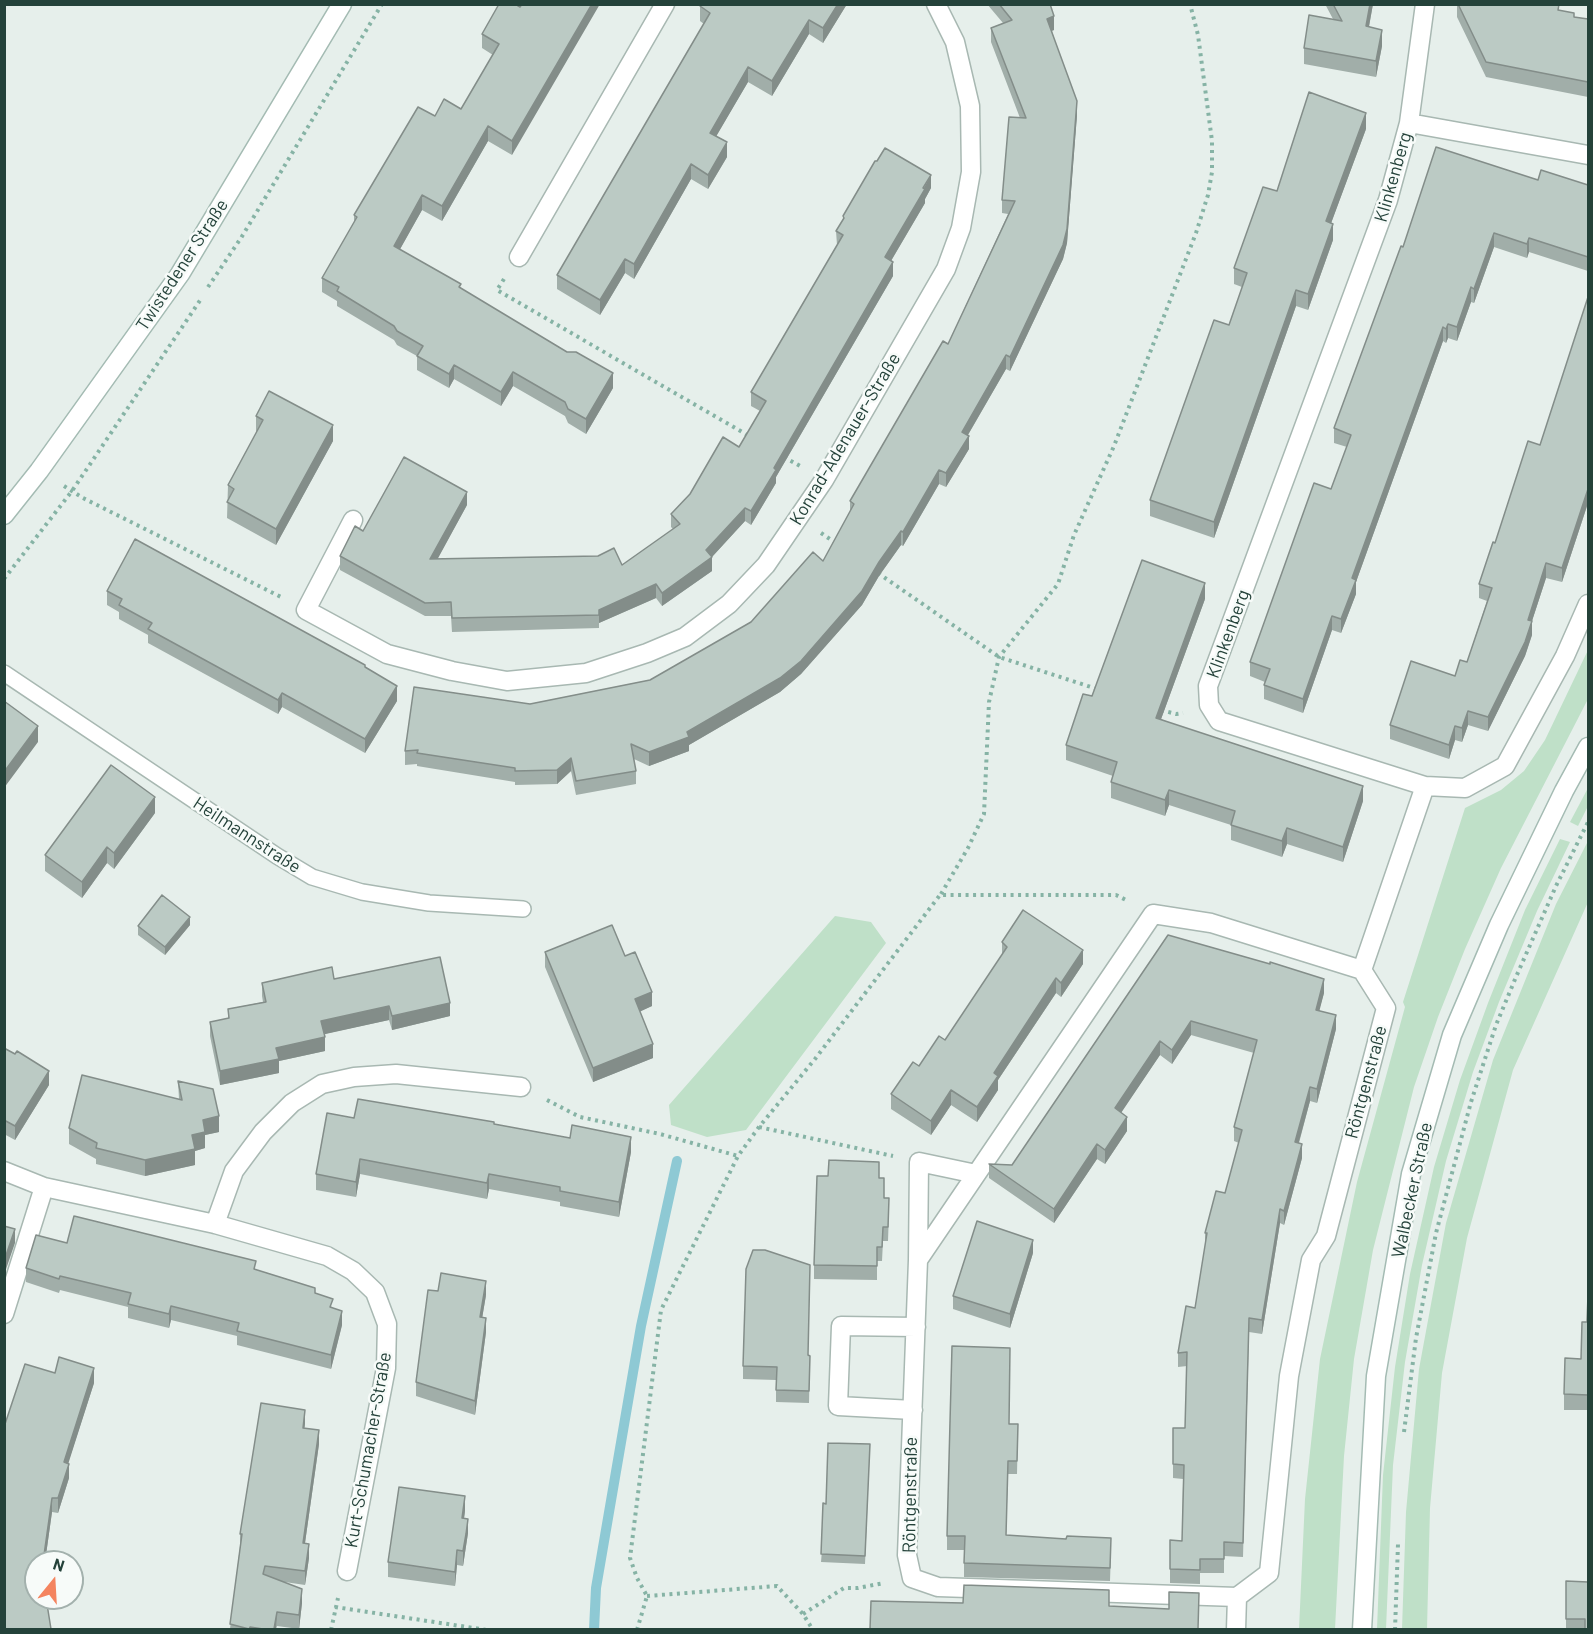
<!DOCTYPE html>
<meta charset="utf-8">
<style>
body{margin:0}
#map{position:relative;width:1593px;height:1634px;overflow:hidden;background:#e6efeb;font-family:Barlow,sans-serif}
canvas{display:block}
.frame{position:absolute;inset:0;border:6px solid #24423a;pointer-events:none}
.north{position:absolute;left:24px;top:1550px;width:60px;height:60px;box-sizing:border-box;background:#f7fbf9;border:2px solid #a3b1ad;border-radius:50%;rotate:18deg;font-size:16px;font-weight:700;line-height:24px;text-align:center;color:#24423a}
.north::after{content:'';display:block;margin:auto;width:21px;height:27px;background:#f4845f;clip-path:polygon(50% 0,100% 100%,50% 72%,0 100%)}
</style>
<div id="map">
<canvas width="1593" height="1634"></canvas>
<div class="frame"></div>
<div class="north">N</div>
</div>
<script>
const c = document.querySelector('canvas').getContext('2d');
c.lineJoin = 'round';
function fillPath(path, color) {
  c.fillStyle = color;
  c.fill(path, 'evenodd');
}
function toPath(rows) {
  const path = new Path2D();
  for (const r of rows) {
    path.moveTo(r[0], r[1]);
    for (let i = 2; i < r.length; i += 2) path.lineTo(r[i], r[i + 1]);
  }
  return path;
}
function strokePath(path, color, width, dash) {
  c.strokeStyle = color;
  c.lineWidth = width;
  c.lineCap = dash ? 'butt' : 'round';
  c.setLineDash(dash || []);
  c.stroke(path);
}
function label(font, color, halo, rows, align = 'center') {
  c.font = font + ' Barlow,sans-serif';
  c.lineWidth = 5;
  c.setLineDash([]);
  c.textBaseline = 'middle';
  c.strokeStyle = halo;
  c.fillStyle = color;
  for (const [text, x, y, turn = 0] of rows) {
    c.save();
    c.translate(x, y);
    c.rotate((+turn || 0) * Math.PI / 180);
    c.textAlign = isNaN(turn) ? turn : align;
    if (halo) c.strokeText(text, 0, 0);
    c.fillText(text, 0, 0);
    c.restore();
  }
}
fillPath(toPath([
 [1588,650,1588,699,1501,868,1465,949,1438,1017,1414,1087,1373,1250,1354,1359,1344,1456,1335,1629,1299,1629,1305,1499,1320,1359,1357,1182,1405,1007,1403,1002,1465,808,1501,790,1524,771,1545,740],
 [1588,788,1588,806,1578,826,1570,822],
 [1560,839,1570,842,1537,911,1499,1002,1473,1072,1446,1161,1422,1265,1405,1362,1393,1465,1386,1629,1377,1629,1383,1475,1395,1367,1410,1274,1434,1167,1460,1080,1488,1003,1525,910],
 [1588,841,1588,902,1513,1070,1467,1238,1442,1373,1430,1508,1427,1629,1402,1629,1406,1512,1419,1369,1446,1223,1493,1060,1556,904],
 [835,916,871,922,886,943,746,1130,707,1137,671,1125,669,1105]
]), '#bfe0c8');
strokePath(toPath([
 [594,1630,596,1588,641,1326,677,1161]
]), '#8ec9d4', 10);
const lane = toPath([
 [4,673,277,856,312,877,362,892,429,903,523,909]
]);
const street = toPath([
 [1409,123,1425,4],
 [1588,155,1409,123,1388,200,1208,686,1209,705,1219,721,1425,786,1465,788,1505,766,1565,656,1588,604],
 [519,257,665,4],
 [353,520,306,610,387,654,452,671,507,681,586,673,647,653,685,637,729,604,766,565,824,480,946,269,961,228,971,172,970,106,955,42,936,4],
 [1153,914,1211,923,1362,970,1386,1008,1326,1236,1311,1260,1289,1376,1269,1573,1237,1597,938,1587,912,1578,907,1555,918,1260,1153,914],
 [1362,970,1425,786],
 [4,1171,44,1187,215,1224,327,1256,353,1271,375,1292,387,1324,386,1368,347,1571],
 [215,1224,234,1171,263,1132,292,1103,322,1084,354,1077,396,1074,521,1087],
 [918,1260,919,1162,976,1174],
 [4,1314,44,1187],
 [913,1410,838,1406,841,1326,916,1327],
 [1236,1630,1237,1597]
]);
const secondary = toPath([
 [4,515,39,471,180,274,342,4],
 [1362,1630,1376,1376,1411,1174,1452,1035,1499,925,1564,791,1588,747]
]);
strokePath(lane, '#a8b8b2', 18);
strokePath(street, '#a8b8b2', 21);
strokePath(secondary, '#a4bbb3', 21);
strokePath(toPath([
 [504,279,497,290,749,436],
 [208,287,241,238,382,4],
 [784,457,800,466],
 [64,486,83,498,281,597],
 [821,533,837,544],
 [878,573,999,657,1100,690],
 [4,579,72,491,201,299],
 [1161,710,1176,714,1183,713],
 [941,894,968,848,984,814,989,702,999,657,1058,584,1074,535,1114,446,1196,233,1208,195,1212,172,1212,141,1198,35,1190,4],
 [547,1100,580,1117,660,1134,738,1156],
 [759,1127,893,1156],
 [1404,1432,1416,1338,1436,1233,1471,1102,1496,1025,1516,977,1556,886,1588,822],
 [647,1596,777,1586,803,1614,813,1630],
 [335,1607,487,1630],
 [803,1614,844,1588,858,1588,884,1583],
 [331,1630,338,1598],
 [637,1630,647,1596,637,1578,630,1558,661,1310,738,1156,759,1127,815,1059,940,895,1116,895,1128,901],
 [1395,1630,1398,1544]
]), '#86b3a5', 4, [3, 4.5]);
strokePath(lane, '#fff', 15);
strokePath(street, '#fff', 18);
strokePath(secondary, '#fff', 18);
fillPath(toPath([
 [515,4,512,155,488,141,442,221,422,210,400,249,613,388,586,434,568,423,565,416,513,386,501,406,454,379,449,388,417,370,417,356,397,345,394,340,337,306,337,301,322,292,322,278,354,223,354,215,435,116,461,109,493,55,482,48,482,34],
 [847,4,823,43,809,34,772,96,748,82,716,136,727,157,708,189,691,179,634,279,625,273,600,315,557,289,557,275,704,24,700,21,700,6],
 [987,4,1050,4,1054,30,1052,31,1077,115,1067,243,1063,259,1010,371,1006,369,968,435,969,449,946,487,939,484,903,546,901,545,879,576,862,605,801,674,780,692,689,745,689,751,649,766,634,759,636,771,636,784,576,795,571,771,557,784,515,785,515,782,417,766,417,764,405,765,405,751,530,704,650,680,751,622,823,561,850,512,850,501,948,344,1008,214,1002,213,1002,200,1020,118,991,42,991,28,1003,23],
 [1325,4,1373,4,1369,27,1382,46,1376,77,1304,64,1304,48,1333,19],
 [1457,4,1559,4,1559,11,1574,17,1588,19,1588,97,1486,77,1457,17],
 [1366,129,1331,223,1333,240,1308,310,1296,306,1214,538,1150,516,1150,500,1229,325,1242,287,1234,284,1234,268,1277,191],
 [1538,180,1588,185,1588,271,1529,252,1527,258,1494,247,1474,303,1471,302,1457,341,1448,338,1446,343,1443,341,1356,582,1356,594,1341,633,1332,630,1303,713,1264,699,1264,685,1265,682,1250,676,1250,662,1331,489,1347,447,1334,443,1334,428,1403,247],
 [931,188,925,199,925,203,891,261,893,276,776,477,776,483,751,525,745,521,712,557,712,571,662,606,656,598,599,623,599,628,452,632,451,616,425,616,340,570,340,556,363,531,467,505,437,559,622,565,673,529,671,527,671,514,739,447,760,411,751,406,751,392,837,245,836,231,843,220,843,216],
 [1588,297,1588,503,1562,582,1546,578,1532,621,1532,635,1525,656,1488,731,1468,725,1462,742,1455,740,1449,759,1390,739,1390,725,1455,676,1467,662,1487,601,1479,598,1479,584,1495,543,1540,445],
 [256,416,333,441,276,545,227,518,228,485,257,432,256,432],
 [107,591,365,668,397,701,365,753,282,707,278,714,148,643,148,635,119,619,119,612,107,605],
 [1205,599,1161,719,1363,801,1343,862,1287,844,1282,857,1231,840,1231,825,1169,805,1165,816,1111,798,1111,782,1113,776,1066,760,1066,745,1092,696],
 [155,813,114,869,107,863,82,898,45,871,45,855],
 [190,925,165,955,138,935,138,926],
 [1168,935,1324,993,1319,1010,1336,1029,1317,1103,1310,1101,1299,1143,1302,1158,1284,1225,1280,1223,1262,1334,1249,1332,1243,1557,1224,1556,1224,1573,1200,1573,1200,1584,1170,1583,1170,1540,1182,1541,1183,1479,1173,1478,1173,1446,1185,1428,1187,1366,1178,1367,1178,1353,1195,1308,1205,1247,1205,1233,1225,1193,1239,1143,1234,1141,1234,1127,1254,1053,1191,1035,1172,1064,1160,1055,1121,1112,1127,1131,1105,1164,1097,1159,1054,1223,989,1178,989,1164,1012,1165],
 [1002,942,1083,964,1061,997,1056,993,998,1080,998,1090,977,1122,951,1105,931,1135,891,1109,891,1094,945,1040,1002,956],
 [545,952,625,956,652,1006,640,1011,653,1058,593,1082,545,967],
 [334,979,450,1016,392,1030,389,1020,324,1034,325,1051,279,1061,279,1073,220,1085,210,1036,210,1022,228,1018,228,1009,263,1002,262,996,262,983],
 [4,1048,49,1085,15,1140,4,1134],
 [178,1081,219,1132,205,1135,205,1148,195,1151,195,1165,145,1176,96,1164,96,1159,69,1144,69,1128,179,1099],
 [354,1118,494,1124,631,1152,619,1217,560,1206,560,1202,489,1189,487,1199,360,1174,356,1197,316,1190,316,1174],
 [879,1178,884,1198,889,1212,888,1241,883,1241,882,1261,877,1261,877,1280,814,1279,814,1265],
 [67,1243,256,1270,315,1293,333,1308,342,1325,331,1369,237,1345,237,1336,171,1320,169,1328,128,1318,128,1307,60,1290,59,1293,26,1282,26,1268],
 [1033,1253,1010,1328,953,1309,953,1296],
 [486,1295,482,1318,486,1332,475,1415,416,1396,416,1382],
 [1588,1295,1588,1410,1564,1410,1564,1394,1581,1359,1587,1322],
 [808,1355,810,1356,809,1403,776,1402,776,1380,743,1379,743,1366],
 [55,1373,94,1383,68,1463,69,1478,58,1513,52,1512,45,1562,36,1562,51,1629,4,1629,4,1427],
 [305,1424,304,1428,319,1444,305,1543,309,1558,305,1585,285,1582,302,1603,299,1629,277,1626,276,1629,230,1629,240,1546,240,1534],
 [1009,1424,1018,1424,1017,1474,1008,1474,1006,1535,1111,1551,1110,1581,964,1577,964,1550,947,1550,947,1536],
 [870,1444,865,1564,821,1562,826,1504],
 [465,1511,464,1518,468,1533,463,1566,457,1565,455,1586,388,1577,388,1562],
 [1566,1581,1588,1582,1588,1629,1566,1629]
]), '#a1aea9');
fillPath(toPath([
 [592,4,600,4,512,155,512,141],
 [838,4,847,4,823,43,823,28],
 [1370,4,1373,4,1366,42,1366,26],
 [1054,16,1054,30,1047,32,1047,19],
 [809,20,809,34,772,96,772,81],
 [1382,30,1382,46,1376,77,1376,61],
 [748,67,748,82,710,147,710,133],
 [1077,101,1077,115,1067,243,1063,259,1010,371,1010,357],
 [1366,113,1366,129,1326,237,1326,221],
 [488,126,488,141,442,221,442,206],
 [727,142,727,157,708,189,708,175],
 [691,164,691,179,634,279,634,264],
 [931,175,931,188,925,199,925,203,885,271,885,257],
 [422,195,422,210,394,260,394,246],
 [1333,224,1333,240,1308,310,1308,294],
 [1494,233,1494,247,1474,303,1474,289],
 [1529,238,1529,252,1527,258,1527,244],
 [625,259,625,273,600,315,600,300],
 [893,262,893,276,776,477,776,483,751,525,751,511,774,468],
 [1471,287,1471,302,1457,341,1457,327],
 [1296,290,1296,306,1214,538,1214,522],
 [1448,324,1448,338,1446,343,1446,329],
 [1443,327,1443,341,1356,582,1356,594,1341,633,1341,619,1352,578],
 [1006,355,1006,369,962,445,962,432],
 [454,365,454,379,449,388,449,374],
 [513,372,513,386,501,406,501,392],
 [613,373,613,388,586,434,586,419],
 [333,425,333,441,276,545,276,529],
 [969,436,969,449,946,487,946,473],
 [939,470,939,484,903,546,903,532],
 [1588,489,1588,503,1562,582,1562,568],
 [467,492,467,505,430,573,430,559],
 [745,508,745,521,711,558,712,557,712,571,662,606,662,593,706,550],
 [901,531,901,545,879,576,862,605,801,674,780,692,689,745,689,751,649,766,649,752,687,732,879,562],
 [1546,563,1546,578,1532,621,1532,635,1525,656,1488,731,1488,717,1528,620],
 [1205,583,1205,599,1156,733,1156,718],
 [656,584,656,598,599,623,599,610],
 [1332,616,1332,630,1303,713,1303,699],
 [397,686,397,701,365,753,365,739],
 [282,693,282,707,278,714,278,700],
 [1468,711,1468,725,1462,742,1462,728],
 [38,726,38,742,4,788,4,772],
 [1455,726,1455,740,1449,759,1449,745],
 [571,758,571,771,557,784,557,770],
 [1363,786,1363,801,1343,862,1343,847],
 [1169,790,1169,805,1165,816,1165,800],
 [155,797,155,813,114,869,114,853],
 [1287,828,1287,844,1282,857,1282,841],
 [107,847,107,863,82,898,82,882],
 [190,917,190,925,165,955,165,947],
 [1083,950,1083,964,1061,997,1061,983],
 [1056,978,1056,993,998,1080,998,1090,977,1122,977,1107,994,1073],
 [1324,979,1324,993,1316,1024,1316,1010],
 [652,992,652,1006,635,1014,635,999],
 [450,1003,450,1016,392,1030,392,1016],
 [389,1006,389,1020,321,1035,321,1021],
 [1336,1015,1336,1029,1317,1103,1317,1089],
 [1191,1021,1191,1035,1172,1064,1172,1050],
 [325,1037,325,1051,279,1061,279,1073,220,1085,220,1071,276,1048],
 [1160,1041,1160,1055,1115,1122,1115,1108],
 [653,1044,653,1058,593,1082,593,1068],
 [49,1071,49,1085,15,1140,15,1126],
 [1310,1087,1310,1101,1295,1156,1295,1142],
 [951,1090,951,1105,931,1135,931,1121],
 [219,1116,219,1132,205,1135,205,1148,195,1151,195,1165,145,1176,145,1160,192,1135,203,1120],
 [1127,1117,1127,1131,1105,1164,1105,1150],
 [631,1137,631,1152,619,1217,619,1202],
 [1097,1144,1097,1159,1054,1223,1054,1209],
 [1302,1144,1302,1158,1284,1225,1284,1211],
 [360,1159,360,1174,356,1197,356,1182],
 [489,1174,489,1189,487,1199,487,1183],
 [1280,1209,1280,1223,1262,1334,1262,1320],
 [15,1229,15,1243,4,1275,4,1261],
 [1033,1240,1033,1253,1010,1328,1010,1314],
 [486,1281,486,1295,480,1331,480,1317],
 [171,1306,171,1320,169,1328,169,1314],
 [342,1311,342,1325,331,1369,331,1355],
 [486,1318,486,1332,475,1415,475,1401],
 [94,1368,94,1383,64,1477,64,1462],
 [305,1410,305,1424,303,1442,303,1428],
 [319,1430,319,1444,303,1557,303,1543],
 [69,1464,69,1478,58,1513,58,1498],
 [465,1496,465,1511,462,1533,462,1518],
 [52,1498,52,1512,45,1562,43,1562],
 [468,1519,468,1533,463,1566,463,1551],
 [309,1544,309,1558,305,1585,305,1571],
 [457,1550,457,1565,455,1586,455,1572],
 [302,1589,302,1603,299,1629,299,1615],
 [277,1612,276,1629,274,1629]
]), '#838d89');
const building = toPath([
 [499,4,515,4,520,7,522,4,592,4,512,141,488,126,442,206,422,195,394,246,461,284,459,287,567,352,576,352,613,373,586,419,568,409,565,402,513,372,501,392,454,365,449,374,417,356,423,346,397,331,394,326,337,291,339,287,322,278,357,217,354,215,418,107,435,116,444,99,461,109,499,44,482,34,499,4],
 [701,4,838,4,823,28,809,20,772,81,748,67,710,133,727,142,708,175,691,164,634,264,625,259,600,300,557,275,710,13,700,6,701,4],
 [999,4,1050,4,1054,16,1047,19,1077,101,1067,229,1063,245,1010,357,1006,355,962,432,969,436,946,473,939,470,903,532,901,531,879,562,862,591,801,661,780,678,687,732,689,737,649,752,631,744,636,771,576,781,571,758,557,770,515,771,515,768,417,753,418,750,405,751,414,687,530,704,650,680,751,622,813,552,823,561,854,504,850,501,943,341,948,344,1015,201,1002,200,1009,117,1026,118,991,28,1012,20,999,4],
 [1333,4,1370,4,1366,26,1382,30,1376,61,1304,48,1309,15,1342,21,1333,4],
 [1458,4,1559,4,1558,10,1574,13,1574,17,1588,19,1588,82,1486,62,1458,4],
 [1309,92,1366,113,1326,221,1333,224,1308,294,1296,290,1214,522,1150,500,1214,320,1229,325,1247,273,1234,268,1263,187,1277,191,1309,92],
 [1436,147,1538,180,1541,170,1588,185,1588,257,1529,238,1527,244,1494,233,1474,289,1471,287,1457,327,1448,324,1446,329,1443,327,1352,578,1356,580,1341,619,1332,616,1303,699,1264,685,1270,669,1250,662,1314,483,1331,489,1351,435,1334,428,1401,246,1403,247,1436,147],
 [885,148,931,175,923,188,925,189,885,257,893,262,774,468,776,470,751,511,745,508,706,550,712,557,662,593,656,584,599,610,599,615,452,618,451,602,425,603,340,556,355,526,363,531,404,457,467,492,430,559,598,556,614,548,622,565,680,524,671,514,690,494,723,437,739,447,766,401,751,392,843,235,836,231,844,218,843,216,875,161,877,161,885,148],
 [1588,297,1588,489,1562,568,1546,563,1528,620,1532,621,1525,642,1488,717,1468,711,1462,728,1455,726,1449,745,1390,725,1411,661,1455,676,1460,660,1467,662,1492,588,1479,584,1493,542,1495,543,1528,441,1540,445,1588,297],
 [269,391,333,425,276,529,227,502,234,489,228,485,263,420,256,416,269,391],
 [135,539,365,665,365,667,397,686,365,739,282,693,278,700,148,629,152,623,119,605,122,599,107,591,135,539],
 [1142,560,1205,583,1156,718,1363,786,1343,847,1287,828,1282,841,1231,825,1235,811,1169,790,1165,800,1111,782,1117,762,1066,745,1083,694,1092,696,1142,560],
 [4,701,38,726,4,772,4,701],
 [111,765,155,797,114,853,107,847,82,882,45,855,111,765],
 [162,895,190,917,165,947,138,926,162,895],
 [1023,910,1083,950,1061,983,1056,978,994,1073,998,1076,977,1107,951,1090,931,1121,891,1094,913,1062,919,1066,939,1036,945,1040,1007,947,1002,942,1023,910],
 [612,925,625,956,635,952,652,992,635,999,653,1044,593,1068,545,952,612,925],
 [1168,935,1270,964,1270,962,1324,979,1316,1010,1336,1015,1317,1089,1310,1087,1295,1142,1302,1144,1284,1211,1280,1209,1262,1320,1249,1318,1243,1543,1224,1542,1224,1559,1200,1559,1200,1570,1170,1569,1170,1540,1182,1541,1184,1465,1173,1464,1173,1428,1185,1428,1187,1352,1178,1353,1186,1306,1195,1308,1207,1233,1205,1233,1216,1191,1225,1193,1242,1130,1234,1127,1257,1040,1191,1021,1172,1050,1160,1041,1115,1108,1127,1117,1105,1150,1097,1144,1054,1209,989,1164,1012,1165,1168,935],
 [440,957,450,1003,392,1016,389,1006,321,1021,325,1037,276,1048,279,1059,220,1071,210,1022,229,1018,228,1009,266,1002,262,983,332,967,334,979,440,957],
 [4,1048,15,1054,17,1051,49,1071,15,1126,4,1120,4,1048],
 [82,1075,182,1100,178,1081,213,1089,219,1116,203,1120,205,1132,192,1135,195,1149,145,1160,96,1148,97,1143,69,1128,82,1075],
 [358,1099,494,1122,494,1124,570,1138,572,1125,631,1137,619,1202,560,1191,560,1187,489,1174,487,1183,360,1159,356,1182,316,1174,327,1113,354,1118,358,1099],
 [829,1160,879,1162,879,1178,884,1178,884,1198,889,1198,888,1227,883,1227,882,1247,877,1247,877,1266,814,1265,817,1176,828,1176,829,1160],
 [74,1216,256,1261,254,1269,315,1288,315,1293,333,1299,330,1307,342,1311,331,1355,237,1331,239,1323,171,1306,169,1314,128,1304,131,1293,60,1276,59,1279,26,1268,36,1235,67,1243,74,1216],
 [977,1221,1033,1240,1010,1314,953,1296,977,1221],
 [4,1226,15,1229,4,1261,4,1226],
 [753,1250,765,1250,810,1265,808,1355,810,1356,809,1391,776,1390,777,1367,743,1366,746,1269,753,1250],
 [441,1273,486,1281,480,1317,486,1318,475,1401,416,1382,428,1290,438,1291,441,1273],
 [1588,1295,1588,1395,1564,1394,1565,1358,1581,1359,1582,1322,1587,1322,1588,1295],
 [952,1346,1010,1348,1009,1424,1018,1424,1017,1461,1008,1461,1006,1535,1066,1539,1067,1536,1111,1538,1110,1568,964,1563,965,1536,947,1536,952,1346],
 [59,1357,94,1368,64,1462,69,1464,58,1498,52,1498,43,1562,36,1562,36,1598,46,1598,51,1629,6,1629,4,1626,4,1427,25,1364,55,1373,59,1357],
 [261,1403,305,1410,303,1428,319,1430,303,1543,309,1544,305,1571,265,1566,263,1574,302,1589,299,1615,277,1612,274,1629,263,1629,250,1627,249,1629,230,1624,242,1534,240,1534,261,1403],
 [828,1443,870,1444,865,1556,821,1554,823,1503,826,1504,828,1443],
 [399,1487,465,1496,462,1518,468,1519,466,1534,463,1551,457,1550,455,1572,388,1562,399,1487],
 [1566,1581,1588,1582,1588,1629,1585,1629,1585,1619,1566,1619,1566,1581],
 [964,1585,1109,1590,1109,1606,1169,1609,1169,1592,1199,1593,1198,1629,870,1629,871,1601,963,1603,964,1585]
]);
fillPath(building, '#bbcac4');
strokePath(building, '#838d89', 1.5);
label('18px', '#24423a', '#f7fbf9', [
 ["Klinkenberg",1393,177,-74],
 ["Twistedener Straße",182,265,-57],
 ["Konrad-Adenauer-Straße",845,439,-59],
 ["Klinkenberg",1228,634,-70],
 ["Heilmannstraße",247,835,33],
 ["Röntgenstraße",1366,1082,-75],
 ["Walbecker Straße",1412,1190,-78],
 ["Kurt-Schumacher-Straße",368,1450,-80],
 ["Röntgenstraße",910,1495,-89]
]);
</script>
